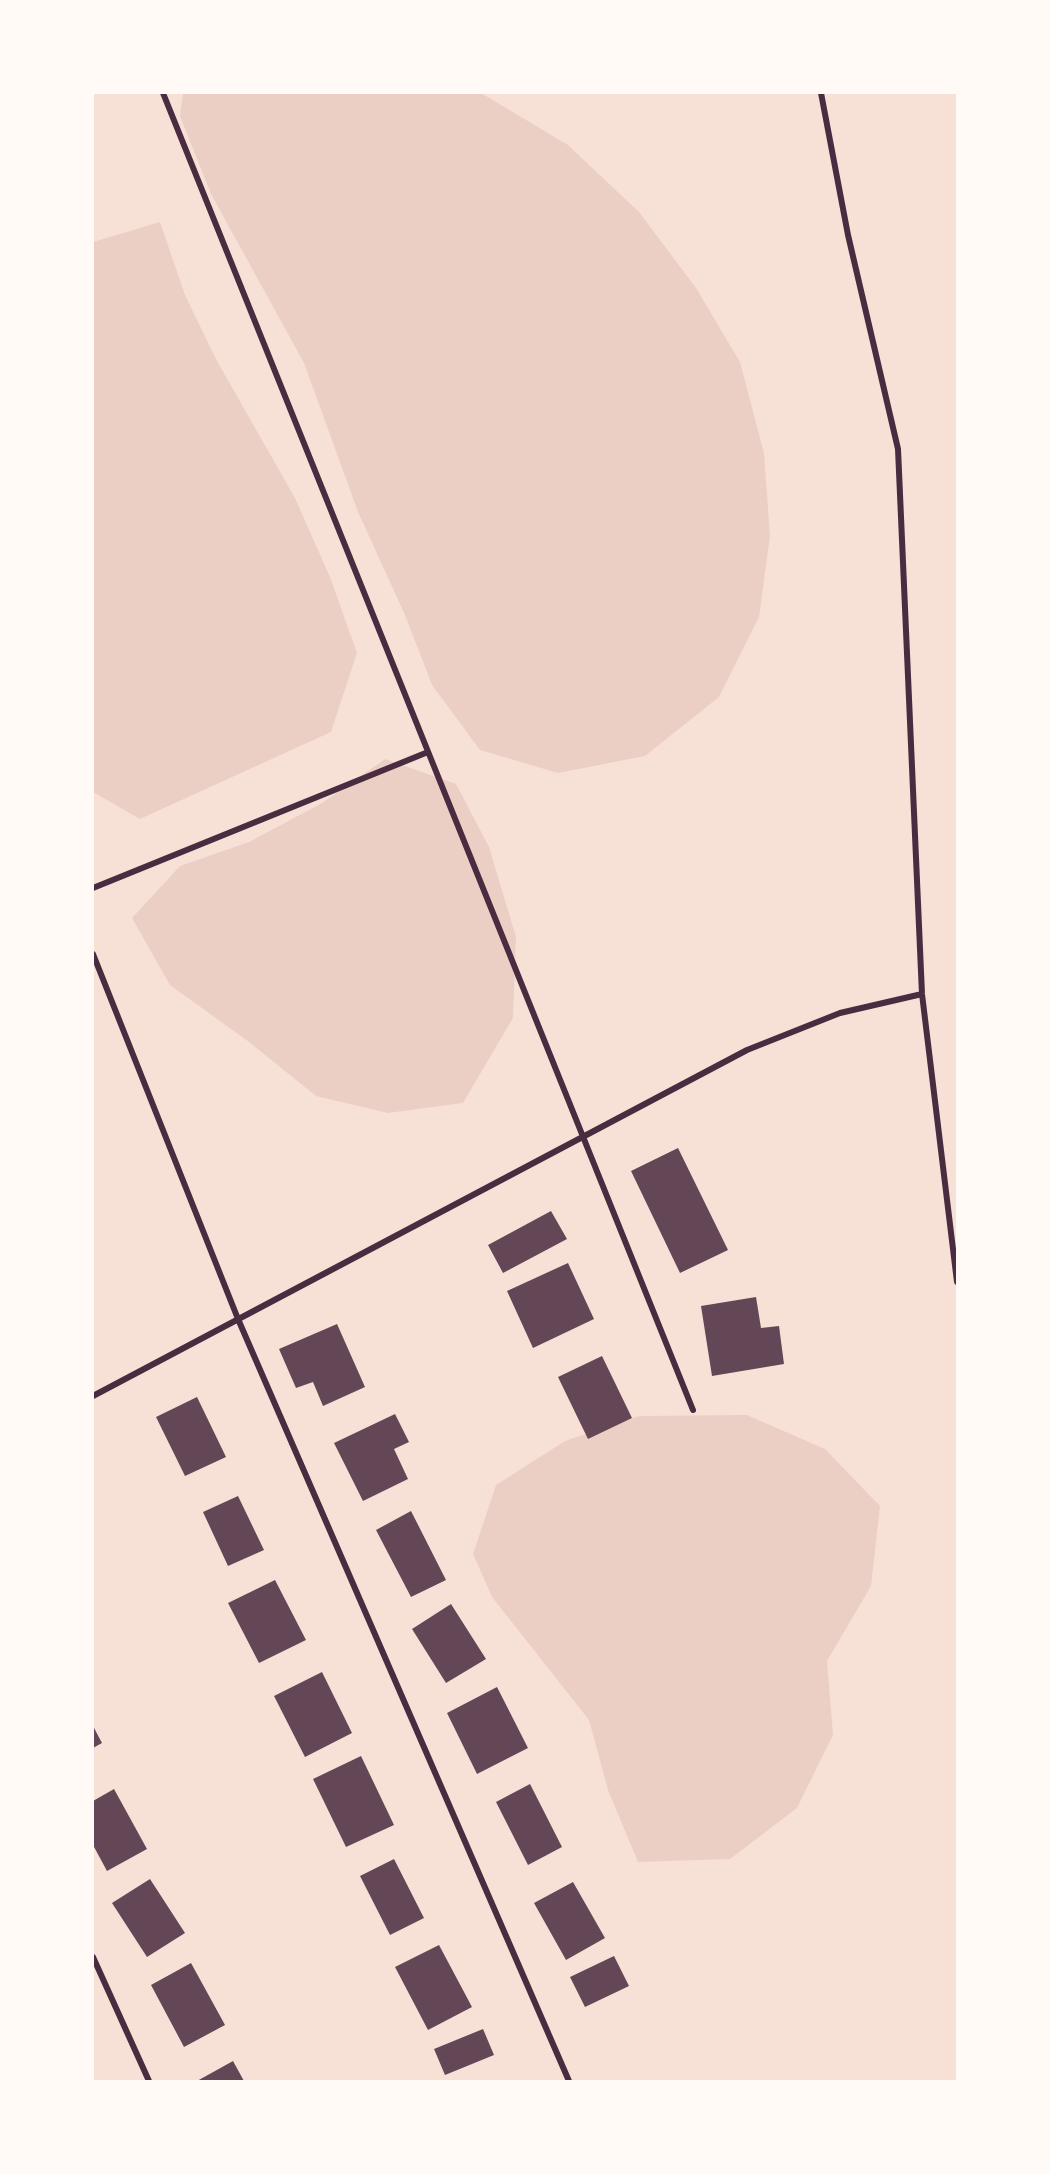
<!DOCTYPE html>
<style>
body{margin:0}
#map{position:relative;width:1050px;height:2174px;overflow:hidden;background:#f7e1d7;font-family:Jost,sans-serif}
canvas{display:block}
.frame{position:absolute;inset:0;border:94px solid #fffaf5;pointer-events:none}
</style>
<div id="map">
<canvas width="1050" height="2174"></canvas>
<div class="frame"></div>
</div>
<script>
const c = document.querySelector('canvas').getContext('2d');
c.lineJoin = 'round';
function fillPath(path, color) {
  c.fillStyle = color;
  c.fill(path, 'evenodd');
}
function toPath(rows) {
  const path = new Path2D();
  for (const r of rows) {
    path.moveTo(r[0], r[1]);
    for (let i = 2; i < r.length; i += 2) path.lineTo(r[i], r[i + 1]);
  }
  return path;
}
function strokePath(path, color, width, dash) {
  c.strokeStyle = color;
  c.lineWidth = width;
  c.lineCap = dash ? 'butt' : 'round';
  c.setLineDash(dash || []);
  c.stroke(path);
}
fillPath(toPath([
 [183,93,481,93,568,145,639,212,696,288,740,362,764,453,770,536,759,617,719,697,645,756,558,773,480,750,432,685,405,615,358,512,304,363,211,194,180,116],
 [160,222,185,295,217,361,295,498,330,577,357,653,331,732,140,819,93,792,93,242],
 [385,759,456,784,489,847,516,937,513,1018,463,1103,388,1113,316,1096,249,1042,170,985,132,918,180,866,249,842,322,803],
 [747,1415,825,1449,880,1506,871,1586,827,1661,833,1735,797,1808,730,1859,638,1862,608,1790,589,1720,492,1597,473,1554,496,1485,565,1441,639,1416]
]), '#ebcfc5');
fillPath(toPath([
 [678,1148,728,1250,680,1273,631,1171],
 [551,1211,567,1239,503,1273,488,1245],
 [568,1263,594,1319,533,1348,507,1291],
 [756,1297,761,1328,779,1326,784,1364,712,1376,701,1306],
 [337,1324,365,1387,323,1406,313,1382,296,1388,279,1349],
 [602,1356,632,1418,588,1439,558,1377],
 [197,1397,226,1457,185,1476,156,1417],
 [395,1414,409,1442,394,1449,408,1479,363,1501,334,1443],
 [238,1496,264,1550,228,1566,203,1512],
 [411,1511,446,1580,411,1597,376,1530],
 [275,1580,306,1640,259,1663,228,1603],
 [451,1604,486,1659,446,1683,412,1629],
 [322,1672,352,1733,305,1757,274,1696],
 [497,1687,528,1748,477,1774,447,1713],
 [93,1726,102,1743,93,1748],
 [361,1756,394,1825,346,1847,313,1779],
 [530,1784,562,1847,528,1865,496,1802],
 [114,1789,147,1849,107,1871,93,1845,93,1801],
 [394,1859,424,1918,390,1935,360,1876],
 [150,1879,185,1933,147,1957,112,1903],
 [573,1882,605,1938,566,1960,534,1903],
 [439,1945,472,2007,428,2030,395,1967],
 [614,1956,629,1986,585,2007,570,1977],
 [191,1963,225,2025,184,2047,151,1985],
 [483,2029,494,2055,445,2075,434,2049],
 [233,2061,244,2081,197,2081]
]), '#644757');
strokePath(toPath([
 [163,93,693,1410],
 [821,93,848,235,898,449,922,994,957,1282],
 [93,888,428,752],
 [93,954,238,1319,569,2081],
 [93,1396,747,1050,840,1013,922,994],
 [93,1957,149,2081]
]), '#4a2c40', 6);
</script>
